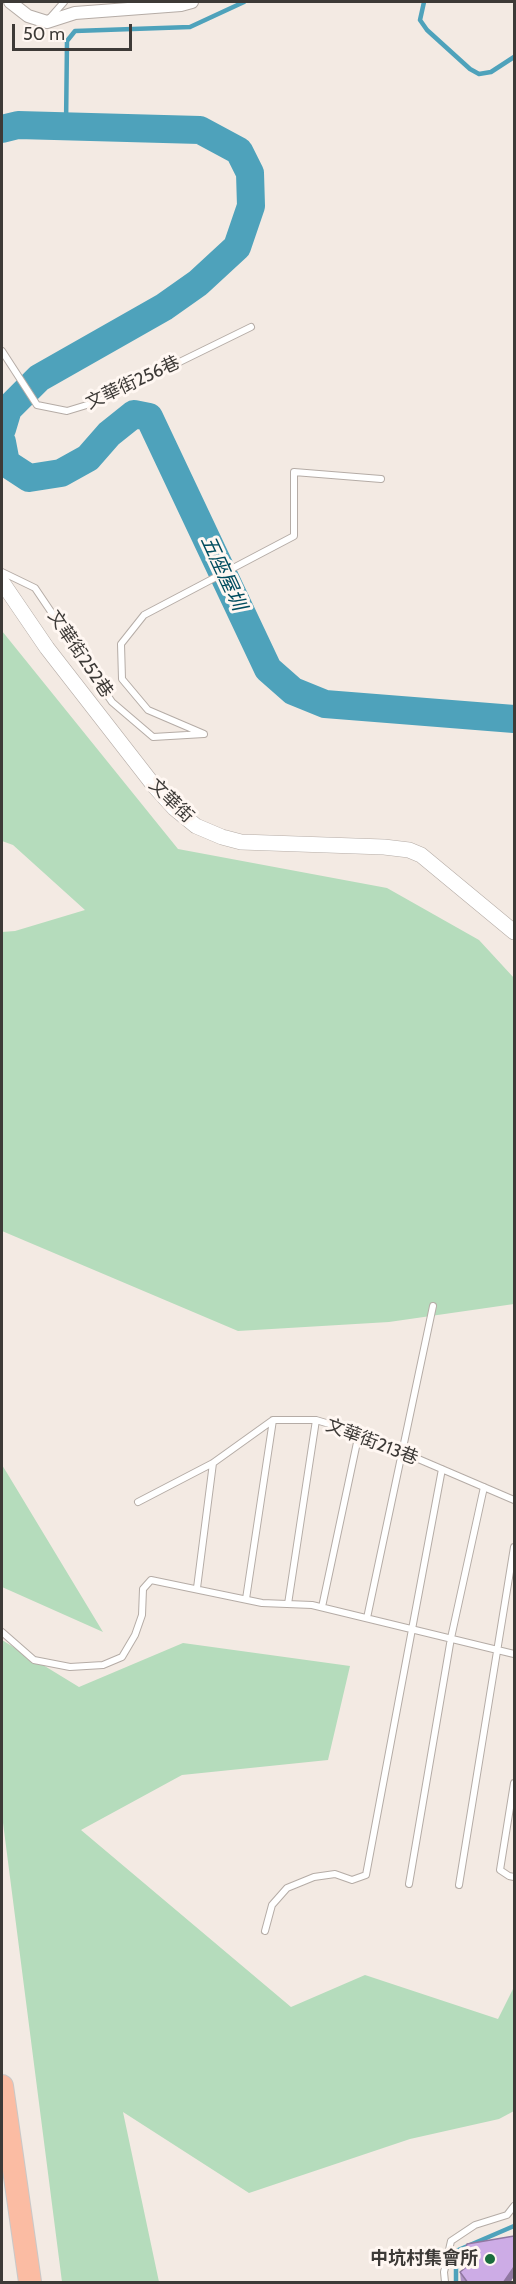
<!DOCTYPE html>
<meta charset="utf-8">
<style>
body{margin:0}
#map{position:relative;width:516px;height:2284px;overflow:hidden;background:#f3eae3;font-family:Cabin,sans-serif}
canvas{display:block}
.frame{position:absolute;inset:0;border:3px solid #3d3a37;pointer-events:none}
.scale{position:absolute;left:12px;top:24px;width:120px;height:27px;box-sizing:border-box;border:3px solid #3d3a37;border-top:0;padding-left:8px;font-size:18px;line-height:21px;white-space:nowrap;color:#3d3a37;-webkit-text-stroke:4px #fff7f2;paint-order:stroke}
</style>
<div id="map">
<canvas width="516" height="2284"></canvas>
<div class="frame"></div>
<div class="scale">50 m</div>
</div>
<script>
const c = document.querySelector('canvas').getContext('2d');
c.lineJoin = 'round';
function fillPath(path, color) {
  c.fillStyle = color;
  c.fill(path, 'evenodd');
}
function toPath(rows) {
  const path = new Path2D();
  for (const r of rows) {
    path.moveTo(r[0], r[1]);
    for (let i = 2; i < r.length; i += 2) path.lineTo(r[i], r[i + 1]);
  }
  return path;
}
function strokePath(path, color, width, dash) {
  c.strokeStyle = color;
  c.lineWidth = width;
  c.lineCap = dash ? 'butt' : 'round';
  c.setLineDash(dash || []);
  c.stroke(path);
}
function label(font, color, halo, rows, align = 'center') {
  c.font = font + ' Cabin,"Noto Sans TC",sans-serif';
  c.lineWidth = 6;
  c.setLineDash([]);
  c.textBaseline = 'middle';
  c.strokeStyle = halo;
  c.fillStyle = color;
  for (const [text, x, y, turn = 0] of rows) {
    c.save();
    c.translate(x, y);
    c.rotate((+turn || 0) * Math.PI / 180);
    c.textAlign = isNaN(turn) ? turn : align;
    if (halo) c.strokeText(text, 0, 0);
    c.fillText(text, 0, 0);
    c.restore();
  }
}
fillPath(toPath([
 [2,631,178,849,387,888,479,940,514,978,514,1304,389,1322,238,1331,2,1231,2,932,15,931,85,910,13,845,2,841],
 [2,1465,7,1473,103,1632,2,1587],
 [2,1640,79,1687,183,1643,350,1666,328,1760,182,1775,81,1830,291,2007,365,1975,498,2019,514,1987,514,2111,499,2119,410,2139,249,2193,123,2112,159,2282,62,2282,2,1815]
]), '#b5dcbc');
strokePath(toPath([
 [424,2,420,20,427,30,470,69,479,74,491,72,514,57],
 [66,126,67,41,75,31,190,27,244,2],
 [456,2282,456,2251,514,2226]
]), '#4ea2bb', 4.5);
strokePath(toPath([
 [2,129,18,125,200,130,239,151,250,173,251,206,237,247,198,283,164,307,39,378,8,409,2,429],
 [2,442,6,463,29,478,61,473,88,458,109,434,134,414,149,417,268,669,293,691,325,704,514,719]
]), '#4ea2bb', 28);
const service = toPath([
 [49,19,64,2],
 [2,351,37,405,67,411,100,401,251,327],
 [2,572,35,588,112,702,153,737,204,734,148,710,122,679,121,644,144,615,294,536,294,472,381,479],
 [138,1502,213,1463,273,1420,316,1420,353,1431,514,1500],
 [197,1588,213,1463],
 [246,1599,273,1420],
 [288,1604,316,1420],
 [322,1607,359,1433],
 [367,1618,433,1306],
 [2,1632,34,1660,70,1667,103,1665,122,1657,135,1635,142,1615,143,1589,151,1580,262,1603,312,1605,514,1654],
 [514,1783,500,1870,509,1876,514,1877],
 [409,1884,451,1638,484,1487],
 [459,1885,514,1547],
 [265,1931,272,1905,287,1888,314,1877,335,1874,352,1880,366,1875,442,1469],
 [445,2282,444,2272,451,2241,475,2225,507,2215,514,2206]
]);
const minor = toPath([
 [10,2,28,16,47,22,75,13,181,5,192,2]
]);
const tertiary = toPath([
 [2,582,47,648,155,787,174,808,196,826,222,837,241,842,384,847,409,850,421,855,514,932]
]);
const motorway = toPath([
 [2,2086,30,2282]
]);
strokePath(service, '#b5aca6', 8);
strokePath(minor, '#b5aca6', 14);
strokePath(tertiary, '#b5aca6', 16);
strokePath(motorway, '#c9c8c7', 24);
strokePath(service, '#fff', 6);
strokePath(minor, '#fff', 12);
strokePath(tertiary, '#fff', 15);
strokePath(motorway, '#fbbca3', 22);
fillPath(toPath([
 [463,2257,514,2276,510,2283,461,2283,460,2272,465,2268,463,2266]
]), '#b094c6');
fillPath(toPath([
 [514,2267,514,2276,510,2283,503,2283]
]), '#9078a1');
const building = toPath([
 [514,2236,514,2267,503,2283,468,2283,460,2272,469,2265,463,2257,467,2244,514,2236]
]);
fillPath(building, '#cdace6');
strokePath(building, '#9078a1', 1.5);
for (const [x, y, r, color] of [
 [490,2259,6,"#1a6c3d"]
]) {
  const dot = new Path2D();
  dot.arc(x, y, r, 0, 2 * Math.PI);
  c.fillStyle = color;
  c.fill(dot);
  strokePath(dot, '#fff7f2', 2);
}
label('18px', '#3d3a37', '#fff7f2', [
 ["文華街256巷",133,383,-25],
 ["文華街252巷",80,654,56],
 ["文華街",171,801,44],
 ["文華街213巷",372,1442,21]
]);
label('bold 18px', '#3d3a37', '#fff7f2', [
 ["中坑村集會所",478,2259]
], 'right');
label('italic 20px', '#004c5e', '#fff7f2', [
 ["五座屋圳",223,573,65]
]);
</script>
